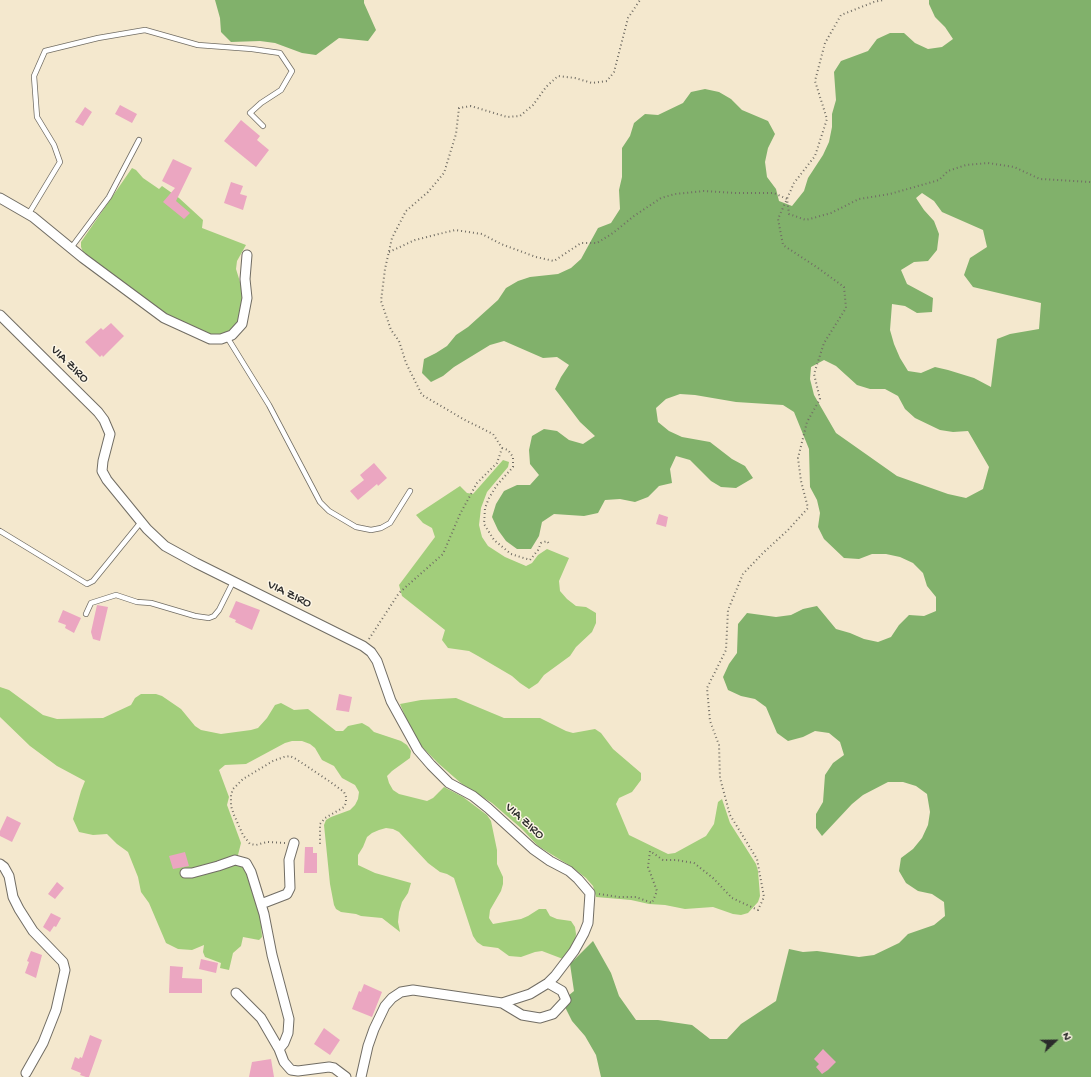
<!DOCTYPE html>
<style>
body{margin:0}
#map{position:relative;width:1091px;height:1077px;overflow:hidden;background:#f4e8ce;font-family:"Gochi Hand",sans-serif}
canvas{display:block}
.north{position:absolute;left:1035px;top:1021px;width:40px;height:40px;-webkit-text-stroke:3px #fcf5e5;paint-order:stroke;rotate:68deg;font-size:11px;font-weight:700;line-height:16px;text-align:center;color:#2b2b2b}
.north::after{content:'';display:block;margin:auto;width:14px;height:18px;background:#2b2b2b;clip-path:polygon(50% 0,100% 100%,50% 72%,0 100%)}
</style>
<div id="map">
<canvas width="1091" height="1077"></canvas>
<div class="north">N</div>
</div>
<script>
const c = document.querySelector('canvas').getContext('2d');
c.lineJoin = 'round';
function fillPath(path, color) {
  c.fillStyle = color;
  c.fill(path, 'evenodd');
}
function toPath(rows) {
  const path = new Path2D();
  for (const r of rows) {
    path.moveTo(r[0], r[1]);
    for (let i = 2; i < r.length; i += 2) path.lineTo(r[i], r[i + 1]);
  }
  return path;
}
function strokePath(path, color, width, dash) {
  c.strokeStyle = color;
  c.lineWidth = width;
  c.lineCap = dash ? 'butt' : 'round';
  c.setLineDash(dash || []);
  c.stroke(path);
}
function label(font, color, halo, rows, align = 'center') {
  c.font = font + ' "Gochi Hand",sans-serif';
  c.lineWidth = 3;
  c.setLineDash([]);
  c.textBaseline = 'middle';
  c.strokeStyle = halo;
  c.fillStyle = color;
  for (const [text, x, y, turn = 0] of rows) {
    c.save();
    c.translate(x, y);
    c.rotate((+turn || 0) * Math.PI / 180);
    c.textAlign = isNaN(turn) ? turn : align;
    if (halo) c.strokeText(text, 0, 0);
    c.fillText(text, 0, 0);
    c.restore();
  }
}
fillPath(toPath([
 [132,168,136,170,143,178,159,189,162,186,179,198,203,220,202,228,246,245,237,261,236,269,244,295,239,321,229,332,222,334,210,335,168,316,91,260,83,252,81,247,81,242],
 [503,460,509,462,508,467,487,492,481,508,479,525,482,537,488,546,505,557,526,566,532,563,538,555,547,549,569,558,559,581,560,591,567,599,576,606,586,607,596,613,596,623,592,632,576,647,570,656,544,675,538,683,529,689,520,683,512,676,478,656,469,651,448,648,442,640,445,630,402,596,399,585,435,537,432,528,423,523,416,515,460,486,467,493,473,494],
 [0,687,9,690,43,715,57,719,103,718,131,705,135,698,141,694,156,694,162,696,181,709,195,726,201,730,221,734,251,730,258,728,267,718,275,705,281,703,294,710,308,709,336,731,343,731,348,726,362,723,369,727,374,732,401,741,407,745,411,751,410,758,392,771,387,776,389,783,393,790,399,794,427,801,433,798,444,787,463,797,487,815,491,821,497,850,497,864,503,877,503,884,501,891,490,910,489,918,493,924,521,919,528,916,539,909,546,909,550,916,557,919,571,921,575,927,576,934,575,942,563,959,542,951,535,952,521,957,509,956,498,948,483,946,477,942,473,936,454,878,447,874,440,872,428,863,399,832,393,829,386,828,379,830,372,833,367,837,363,847,358,855,358,865,375,873,411,883,408,893,402,902,399,912,398,922,400,932,382,918,361,916,356,914,341,912,336,909,334,905,330,884,324,825,326,820,331,817,350,810,355,805,358,799,359,792,355,785,342,778,334,766,322,760,315,748,310,744,302,741,292,741,285,743,246,764,225,765,219,770,229,797,227,805,241,843,238,855,252,886,260,913,262,937,259,940,243,937,241,946,233,953,229,970,220,968,221,963,205,957,203,952,204,945,192,950,178,949,166,943,149,903,141,892,138,877,128,852,117,844,107,834,93,835,79,832,73,819,81,791,85,781,57,766,30,746,0,717],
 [456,698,504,718,540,718,566,731,573,733,595,729,601,733,613,749,641,773,641,780,632,792,619,798,616,804,629,835,668,854,675,853,706,836,714,824,718,802,722,799,730,823,756,864,758,871,760,896,758,902,748,913,741,915,733,914,713,907,685,909,665,905,649,904,631,900,596,897,593,886,586,878,572,867,538,846,522,829,492,803,462,784,439,764,422,747,408,723,400,704,421,700]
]), '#a2ce7b');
fillPath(toPath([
 [215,0,364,0,364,3,376,30,368,41,339,38,316,55,302,53,275,43,260,41,231,42,221,32,220,18],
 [929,0,1091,0,1091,1077,601,1077,596,1055,585,1036,572,1021,562,1001,574,991,570,964,593,941,611,973,619,996,636,1020,658,1020,692,1025,710,1039,727,1039,741,1024,776,1001,789,949,803,952,817,951,859,957,874,955,899,943,908,934,934,925,945,916,944,902,932,894,918,891,906,883,899,871,901,858,913,849,922,838,928,825,930,812,927,794,916,786,903,782,888,782,863,795,852,804,822,836,816,828,816,814,823,802,825,775,833,763,844,755,840,742,829,733,815,731,803,737,788,741,777,733,766,707,755,699,741,696,728,690,723,677,729,664,737,653,738,624,747,613,776,617,791,615,803,609,817,606,836,629,850,633,864,639,878,642,891,637,899,625,909,615,924,616,936,611,936,597,927,586,923,573,913,563,900,557,886,554,872,554,859,559,844,558,824,539,818,527,820,513,817,500,810,487,809,449,794,412,783,405,736,402,695,395,680,394,666,399,656,408,658,422,669,431,682,437,710,442,732,459,745,466,753,478,736,488,721,487,711,481,690,460,676,456,670,469,672,483,659,486,648,497,635,502,620,499,605,500,598,513,584,516,554,514,542,522,539,536,531,549,517,549,506,541,498,530,492,517,496,504,504,491,517,485,530,485,539,475,530,464,529,450,532,436,544,429,557,431,569,440,583,444,595,436,580,422,555,389,561,377,569,365,557,357,543,358,504,341,490,345,454,367,443,376,431,382,422,373,424,359,436,353,447,346,456,335,468,327,498,300,506,288,518,281,530,277,558,274,571,268,581,259,598,228,611,223,620,209,619,190,622,177,622,148,630,136,634,123,645,114,658,115,683,103,691,92,705,89,719,92,731,99,742,110,768,121,775,134,768,148,765,162,767,177,776,189,779,201,792,206,804,191,808,178,823,155,829,142,832,127,832,114,836,100,834,72,841,61,868,51,877,39,890,33,904,33,915,43,928,49,942,47,953,39,945,27,935,17,929,4],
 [922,193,934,201,942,212,983,230,987,247,970,258,964,275,973,287,1041,303,1039,329,1010,334,997,339,991,387,974,378,948,370,935,367,921,373,908,371,900,358,894,344,890,330,892,304,905,306,917,313,932,312,933,298,907,284,901,270,914,262,928,261,937,250,939,234,934,221,924,210,916,198],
 [824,360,836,366,857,385,870,389,885,389,898,396,905,409,915,418,940,430,953,432,968,431,989,467,983,489,966,498,948,494,897,476,836,433,814,395,810,379,811,367]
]), '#81b16b');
fillPath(toPath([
 [120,105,137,114,132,123,115,114],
 [85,107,92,112,83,126,75,122],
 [241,120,260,136,257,140,269,150,256,167,224,141],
 [173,159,192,168,176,201,190,213,184,219,163,202,175,188,162,181],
 [231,182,243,186,240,194,247,196,243,210,224,203],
 [111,323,124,336,103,357,102,355,100,357,85,342,101,328,103,330],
 [374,463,387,478,378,486,377,484,358,500,350,491,364,480,360,475],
 [659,514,668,517,666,527,656,524],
 [236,601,260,610,252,630,235,622,236,620,229,617],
 [97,605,108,607,100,641,93,639,91,632],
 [63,610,81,618,74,633,65,628,66,625,58,622],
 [339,694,352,697,349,712,336,710],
 [7,816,21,823,12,842,0,836,0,831],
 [305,847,313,847,313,853,317,853,317,873,304,873],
 [185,852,189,866,173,869,169,856],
 [57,882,64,888,55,899,48,894],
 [51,913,61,918,56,927,54,926,50,932,43,927],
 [31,951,42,955,36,978,25,973,29,962,27,961],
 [201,959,218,963,216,973,199,969],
 [170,966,183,967,182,978,202,979,202,993,169,993],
 [364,984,382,992,372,1017,352,1009,359,991,361,992],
 [324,1028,340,1040,330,1055,314,1044],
 [90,1035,102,1040,89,1077,86,1077,80,1075,81,1073,71,1069,75,1057,79,1059,80,1057,82,1058],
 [823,1049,836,1062,828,1070,822,1074,816,1067,819,1064,814,1059],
 [271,1059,274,1077,249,1077,252,1062]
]), '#eba6c1');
const lane = toPath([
 [28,215,60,162,54,145,37,117,34,76,45,51,98,38,145,30,198,45,252,49,280,53,292,71,281,90,261,103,250,113,263,126],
 [71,248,109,197,139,140],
 [227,337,269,405,320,502,329,511,356,527,371,530,381,528,390,523,410,491],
 [0,531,87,584,93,581,141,522],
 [86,614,91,603,116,595,137,602,151,603,195,616,209,618,214,616,219,610,233,582]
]);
const street = toPath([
 [0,198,33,217,83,258,164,318,210,339,221,339,232,335,242,324,247,298,245,279,247,255],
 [0,315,98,412,104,420,110,434,103,461,102,471,107,480,147,529,165,546,196,563,363,646,371,652,377,661,391,701,418,750,431,765,449,783,473,796,488,808,533,849,550,861,569,871,578,879,590,893,588,923,584,933,574,951,555,976,548,983,530,994,502,1003,413,990,401,992,392,998,385,1006,374,1029,368,1046,361,1077],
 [0,864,4,867,9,876,13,897,19,909,33,931,63,962,65,970,56,1010,43,1043,26,1073],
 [185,873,192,873,218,866,235,860,246,863,251,872,264,914,272,955,289,1019,288,1033,284,1043,279,1049],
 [261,904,287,894,290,888,289,860,294,843],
 [236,993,261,1018,279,1049,284,1062,291,1070,298,1071,329,1067,334,1068,346,1077],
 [502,1003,522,1015,540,1018,553,1014,566,1000,562,991,548,983]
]);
strokePath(lane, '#716d64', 6);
strokePath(street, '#716d64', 11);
strokePath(toPath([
 [389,252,415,240,455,230,482,234,501,244,536,257,554,261,581,243,597,243,613,233,634,216,661,198,675,194,704,191,737,193,774,193,787,199,789,214,806,220,831,213,859,199,890,194,939,180,948,171,966,165,988,163,1014,167,1040,179,1091,182],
 [502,448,508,450,513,457,513,467,497,485,489,498,485,508,484,524,494,540,511,554,530,560,538,550,541,543,547,541,550,545],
 [369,639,399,593,443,554,460,514,477,483,497,463,502,448,493,434,465,420,422,395,406,363,399,341,391,330,381,301,385,269,392,238,406,211,428,192,444,173,456,134,459,108,471,106,507,117,520,116,533,105,546,87,558,76,575,78,592,83,607,81,614,72,628,18,640,0],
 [285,843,267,842,256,845,250,844,243,835,234,815,231,806,231,795,233,789,243,779,273,761,284,757,290,756,296,759,329,781,344,792,346,797,346,803,344,807,325,818,320,824,320,845],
 [599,894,619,897,636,897,652,903,657,891,648,867,650,851,663,860,676,860,694,863,713,878,732,898,758,910,764,897,757,859,730,815,720,778,719,745,710,721,707,688,726,650,728,610,743,574,763,553,788,530,808,508,801,481,798,458,807,422,820,399,814,374,824,343,846,308,844,287,818,268,783,245,778,219,794,183,815,156,827,119,815,81,825,43,841,15,874,2,883,0]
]), '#716d64', 2, [1, 3]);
strokePath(lane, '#fff', 4.5);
strokePath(street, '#fff', 9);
label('13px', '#2b2b2b', '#fcf5e5', [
 ["VIA ZIRO",69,365,44],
 ["VIA ZIRO",289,595,26],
 ["VIA ZIRO",524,822,42]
]);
</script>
